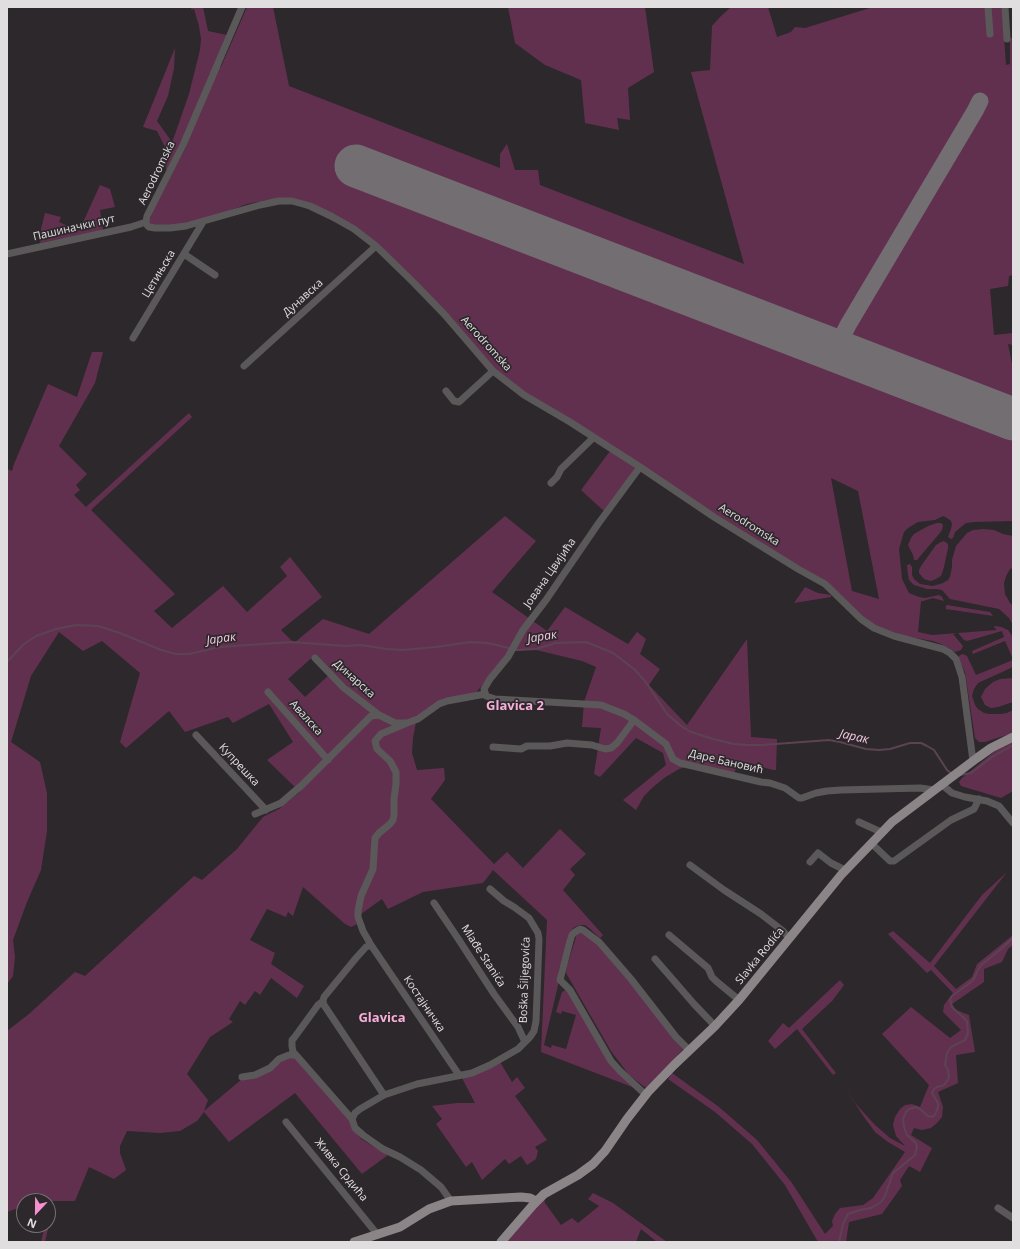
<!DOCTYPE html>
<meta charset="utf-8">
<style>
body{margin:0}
#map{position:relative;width:1020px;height:1249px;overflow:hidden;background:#2d282b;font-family:"Open Sans",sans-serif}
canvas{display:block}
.frame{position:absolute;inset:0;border:8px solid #e1dee0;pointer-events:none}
.north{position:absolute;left:16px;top:1193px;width:40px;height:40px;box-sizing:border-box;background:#2d282b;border:1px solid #757173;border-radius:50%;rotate:202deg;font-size:11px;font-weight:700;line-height:16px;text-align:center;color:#e1dee0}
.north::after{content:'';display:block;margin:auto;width:14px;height:18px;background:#f790cf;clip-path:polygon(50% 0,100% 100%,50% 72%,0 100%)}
</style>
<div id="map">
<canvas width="1020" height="1249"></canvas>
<div class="frame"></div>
<div class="north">N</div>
</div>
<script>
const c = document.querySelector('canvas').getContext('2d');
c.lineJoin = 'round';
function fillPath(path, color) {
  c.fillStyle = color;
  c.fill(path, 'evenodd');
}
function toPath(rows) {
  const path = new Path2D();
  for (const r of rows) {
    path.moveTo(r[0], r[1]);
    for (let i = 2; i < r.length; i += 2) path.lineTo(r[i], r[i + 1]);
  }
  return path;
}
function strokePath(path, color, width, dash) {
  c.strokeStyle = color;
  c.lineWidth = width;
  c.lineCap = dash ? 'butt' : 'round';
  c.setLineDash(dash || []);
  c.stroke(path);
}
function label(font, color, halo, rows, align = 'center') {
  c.font = font + ' "Open Sans",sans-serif';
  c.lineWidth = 3.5;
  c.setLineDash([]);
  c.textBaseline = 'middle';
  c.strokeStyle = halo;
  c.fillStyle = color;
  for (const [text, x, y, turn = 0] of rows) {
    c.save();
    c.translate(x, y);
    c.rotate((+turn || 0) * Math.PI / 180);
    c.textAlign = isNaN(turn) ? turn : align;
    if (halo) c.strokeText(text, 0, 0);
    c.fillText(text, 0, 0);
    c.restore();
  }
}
fillPath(toPath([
 [192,7,203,7,208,31,227,35,168,171,166,169,165,162,168,153,157,131,143,127,175,48,174,68,168,96,157,121,172,142,174,137,189,94,200,50,201,39,199,26,194,9,191,10],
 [247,7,273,7,289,86,500,168,500,154,507,144,515,170,538,170,540,185,744,264,691,72,710,70,712,26,720,17,731,7,768,7,777,37,791,32,795,27,805,28,873,7,1002,7,1006,65,1010,64,1010,38,1013,38,1013,275,1009,276,1008,286,990,289,994,335,1013,333,1013,345,1008,344,1013,369,1013,521,974,522,966,523,955,532,953,538,951,539,948,537,951,529,952,524,951,521,947,518,943,516,935,520,918,522,908,528,904,532,899,549,902,579,909,593,919,597,925,598,939,595,942,597,944,601,933,598,923,601,921,601,918,632,932,635,997,630,994,627,995,626,1001,627,1008,630,1013,637,1013,659,1005,641,973,654,972,651,1004,637,1002,631,967,641,964,640,958,633,953,634,963,646,961,650,955,652,941,644,933,641,904,636,876,626,790,561,696,502,523,391,501,375,372,240,287,199,266,200,247,204,215,216,174,226,155,226,149,223,152,212,185,149,219,67,221,67],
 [831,478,858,491,879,599,852,591],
 [508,7,645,7,654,72,628,88,630,120,617,118,619,130,585,123,581,80,545,65,515,43],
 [100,185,110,189,115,207,100,210,103,230,40,243,41,229,45,213,61,217,59,222,79,231],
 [92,352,103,352,95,383,59,446,87,474,76,485,80,490,74,495,86,507,189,413,192,417,91,510,175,594,154,611,172,628,223,586,247,612,287,576,280,567,290,557,322,597,281,630,294,643,323,619,369,634,505,516,536,541,492,592,547,631,565,607,628,644,637,632,646,639,640,654,660,669,649,685,687,725,747,639,751,737,777,739,776,770,773,770,740,761,733,775,709,768,698,767,688,766,679,769,664,778,652,788,644,796,636,810,623,800,666,765,663,753,636,738,600,777,594,774,601,728,582,727,584,702,596,667,582,661,532,649,518,651,508,651,503,660,474,695,444,700,435,704,418,718,409,722,400,723,393,721,378,712,353,692,316,654,288,679,305,697,329,675,344,692,382,720,397,725,410,724,416,722,413,738,412,753,417,770,444,768,445,780,431,799,494,864,507,852,523,868,560,829,586,854,570,869,575,875,563,890,603,935,600,938,589,928,585,925,579,925,573,928,570,933,558,973,559,981,544,1045,551,1048,552,1045,566,1049,576,1015,562,1011,561,1014,556,1012,562,992,566,990,571,993,574,999,610,1063,627,1080,640,1090,541,1052,547,920,493,870,483,883,423,892,388,909,382,899,361,914,357,919,357,924,351,927,345,924,303,887,293,916,288,912,286,917,267,909,250,940,275,953,271,964,304,986,297,998,271,978,260,995,255,991,245,1005,240,1001,229,1019,233,1022,210,1037,187,1074,208,1100,204,1111,242,1079,270,1065,294,1057,349,1119,353,1129,360,1138,369,1144,388,1155,362,1174,295,1093,229,1142,204,1112,197,1121,180,1131,160,1133,127,1131,120,1146,120,1153,126,1170,114,1179,89,1167,75,1201,52,1201,48,1229,45,1242,41,1242,45,1225,48,1225,48,1200,24,1201,24,1206,7,1212,7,1031,29,1014,75,972,85,976,194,876,202,880,237,849,263,817,279,809,300,792,267,760,293,742,269,704,233,723,228,717,185,732,169,711,126,748,120,742,140,673,102,641,83,651,59,632,31,676,11,742,40,762,47,793,47,831,41,870,27,902,13,940,15,957,13,976,7,984,7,469,12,471,14,464,48,384,77,397],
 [610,451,635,468,635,469,605,512,581,490],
 [937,523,941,523,943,525,942,530,939,534,917,560,914,560,913,555,908,545,911,538,914,534,928,526],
 [983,529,994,530,1003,534,1013,536,1013,568,1010,569,1006,576,1004,583,1005,594,1010,603,1013,606,1013,625,1009,618,999,609,950,599,942,590,936,589,927,589,914,585,909,580,908,575,907,566,907,565,910,564,912,567,912,575,914,579,920,584,933,586,943,583,948,580,950,577,952,567,952,560,956,546,967,533,973,530],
 [944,541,948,544,948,548,944,567,941,576,934,580,930,581,924,579,919,573,919,570,921,566,936,545,941,542],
 [805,587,818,593,831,595,831,597,794,603],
 [947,605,990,612,993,616,946,609,946,606],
 [963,654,967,656,976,675,1013,660,1013,667,978,683,974,689,972,696,975,705,978,709,984,713,989,714,1001,714,1007,713,1013,710,1013,733,985,742,979,742,975,738,965,672,958,658,960,655],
 [1013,678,1013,702,998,707,991,708,985,705,981,697,985,689,993,682,1000,679],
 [1013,741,1013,784,1012,785,1013,791,1001,798,961,786,959,782,962,778,994,752],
 [1007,872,934,966,956,989,972,977,977,964,1013,935,1013,945,1008,949,1002,962,984,969,984,982,952,1004,956,1010,969,1015,975,1052,956,1055,958,1083,938,1092,943,1107,942,1117,937,1123,931,1128,922,1130,914,1128,911,1135,932,1148,920,1172,909,1166,900,1180,902,1186,882,1214,849,1222,846,1242,818,1242,785,1185,752,1144,715,1112,668,1079,672,1073,719,1107,757,1140,792,1183,825,1234,833,1226,832,1221,835,1214,840,1208,863,1205,873,1198,905,1152,888,1142,875,1132,864,1117,840,1081,855,1103,875,1125,890,1138,905,1146,896,1136,893,1125,895,1117,900,1109,905,1105,912,1104,920,1107,929,1085,882,1034,911,1007,950,1038,961,1030,943,1012,944,1005,953,993,931,970,927,973,888,934,893,931,930,963,982,895],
 [586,931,685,1047,646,1088,629,1075,611,1051,566,973,567,966,577,934],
 [840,980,844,985,832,1001,802,1029,836,1073,833,1075,797,1029,775,1049,768,1041,783,1023,789,1028],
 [500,1062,512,1082,517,1077,525,1088,515,1096,547,1140,535,1147,538,1151,536,1159,527,1165,521,1156,509,1164,505,1159,482,1180,472,1162,466,1167,436,1124,442,1119,432,1106,457,1103,475,1103,462,1078],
 [593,1193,613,1203,667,1242,657,1242,641,1229,636,1242,507,1242,544,1198,545,1203,561,1225,572,1218,578,1223,599,1206,588,1199]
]), '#62304f');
strokePath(toPath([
 [7,662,23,645,36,636,56,629,76,625,98,626,120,633,161,650,176,654,189,654,220,647,292,642,345,646,361,645,387,649,403,650,436,647,470,642,488,643,517,650,536,649,556,643,586,642,606,650,613,653,634,669,645,681,667,714,681,726,691,732,713,739,734,744,748,745,762,745,829,740,840,742,866,749,879,750,890,749,910,743,921,743,927,746,934,750,947,770,952,774],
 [960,775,971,773,992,757,1013,745],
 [839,1242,843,1224,848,1214,860,1210,871,1208,881,1202,885,1196,893,1173,915,1155,917,1147,916,1143,907,1135,904,1127,903,1119,906,1112,909,1109,916,1107,920,1109,928,1116,932,1117,935,1115,938,1107,938,1103,932,1093,934,1089,937,1087,944,1085,949,1078,948,1070,945,1065,947,1053,951,1047,965,1040,968,1033,967,1021,952,1007,950,999,952,996,971,982,974,979,977,972,981,965,1001,949,1013,938]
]), '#5c4353', 2);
strokePath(toPath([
 [835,351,848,325,975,111,980,101]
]), '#736e71', 17);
strokePath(toPath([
 [356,166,1013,419]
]), '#736e71', 43);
strokePath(toPath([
 [242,7,183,145,147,216,146,222,147,225,149,227,155,228,170,228,186,226,260,205,279,201,292,201,310,206,331,216,354,229,376,246,413,282,444,314,493,371,524,395,570,422,640,467,714,517,798,569,825,584,861,619,874,628,894,636,943,649,950,653,956,659,962,677,973,761],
 [988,7,990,34],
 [1005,7,1007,39],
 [7,254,131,227,146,222],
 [184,254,215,275],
 [133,338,203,222],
 [244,366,376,246],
 [446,391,454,401,459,402,493,371],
 [551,483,557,477,561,469,593,438],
 [315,658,344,688,379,715],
 [268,692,328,760],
 [634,720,624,714,601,705,495,699,486,696,484,689,490,679,508,657,523,630,546,600,598,524,640,467],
 [196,735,266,810],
 [493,747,521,749,527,746,550,746,567,743,592,745,605,749,611,748,617,743,634,720,666,744,673,759,680,763,761,782,770,783,785,788,799,798,802,798,816,793,827,791,841,790,920,788,934,790],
 [941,784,952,793,965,797,987,801,999,806,1013,823],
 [255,814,281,803,302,785,371,716,379,715,395,723,407,723,418,719,439,704,447,701,485,694],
 [859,822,881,832],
 [871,843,890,861,894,861,951,820,974,809,979,799],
 [810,862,818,853,831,863,845,870],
 [690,865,724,890,761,914,783,931,789,938],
 [434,903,457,937,494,994,518,1027,525,1042],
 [669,935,708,968,712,977,716,981,739,1000],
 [371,945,459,1075],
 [655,959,694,1004,715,1026],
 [323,1001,324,1005,384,1095],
 [296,1055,293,1052,292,1046,292,1040,294,1038,318,1005,323,1001,324,997,356,958,366,947,371,945,363,931,358,917,358,911,361,896,373,869,375,838,379,833,390,824,393,820,394,815,394,799,396,784,396,772,390,761,377,749,375,741,381,734,407,723],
 [242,1077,255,1075,270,1068,279,1059,289,1055,296,1055,352,1119],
 [646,1095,620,1071,611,1061,570,990,560,980,570,941,572,935,575,932,580,929,583,930,599,942,631,979,676,1037,689,1050],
 [286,1122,377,1234],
 [451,1201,441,1187,421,1170,400,1157,383,1149,363,1135,355,1128,352,1119,355,1113,360,1109,384,1095,417,1084,472,1073,490,1065,518,1049,530,1037,534,1031,536,1021,537,996,539,939,538,933,529,918,514,907,504,901,490,889],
 [998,1208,1013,1218]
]), '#5b5859', 7);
strokePath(toPath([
 [354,1242,400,1227,429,1209,451,1201,521,1197,530,1198,536,1201],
 [501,1242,533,1205,544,1194,578,1175,593,1164,605,1151,627,1119,648,1092,674,1065,715,1026,739,1000,841,875,892,822,977,758,991,748,1013,737]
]), '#8b8588', 9);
label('11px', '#e1dee0', '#2d282b', [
 ["Aerodromska",157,173,-64],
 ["Пашиначки пут",74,228,-13],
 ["Цетињска",159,274,-59],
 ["Дунавска",303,298,-42],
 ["Aerodromska",486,344,48],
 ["Aerodromska",749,525,32],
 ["Јована Цвијића",550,573,-55],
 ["Динарска",354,679,42],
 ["Авалска",306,718,48],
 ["Даре Бановић",726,762,13],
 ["Купрешка",239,765,47],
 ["Mlađe Stanića",483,956,57],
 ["Slavka Rodića",760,956,-51],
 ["Boška Šiljegovića",525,980,-88],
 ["Костајничка",424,1004,56],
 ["Живка Срдића",341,1170,51]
]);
label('italic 12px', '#f6c9e3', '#2d282b', [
 ["Јарак",542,637,-9],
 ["Јарак",221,639,-8],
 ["Јарак",854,737,13]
]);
label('bold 13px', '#f7afd9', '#2d282b', [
 ["Glavica 2",515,706],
 ["Glavica",382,1018]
]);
</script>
